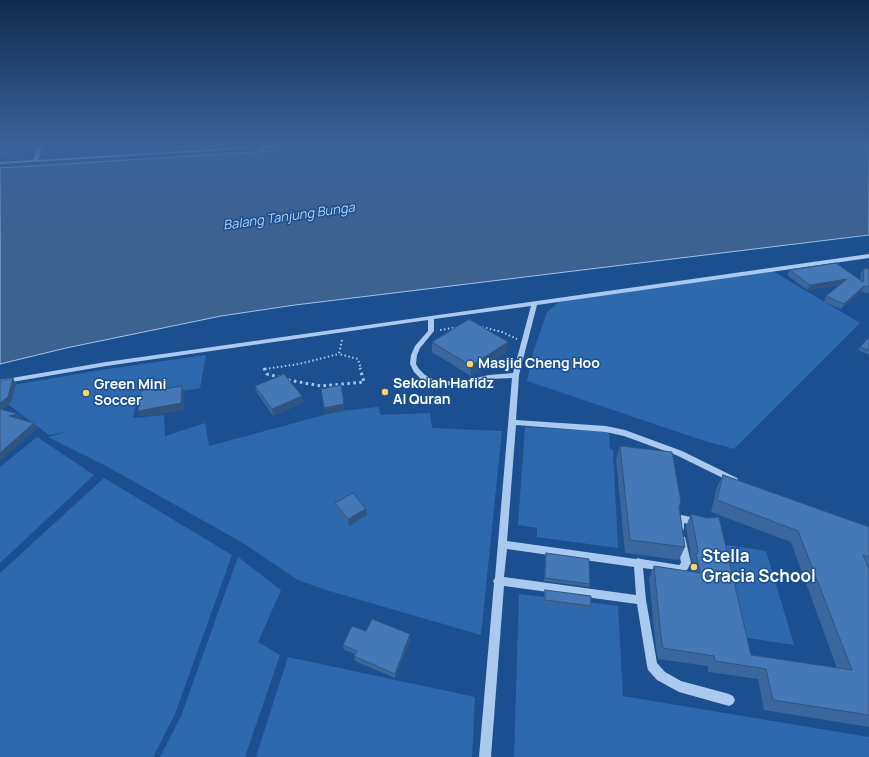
<!DOCTYPE html>
<style>
body{margin:0}
canvas{display:block;background:#1b4f8f}
</style>
<canvas width="869" height="757"></canvas>
<script>
const c = document.querySelector('canvas').getContext('2d');
c.lineJoin = 'round';
function fillPath(path, color) {
  c.fillStyle = color;
  c.fill(path, 'evenodd');
}
function toPath(rows) {
  const path = new Path2D();
  for (const r of rows) {
    path.moveTo(r[0], r[1]);
    for (let i = 2; i < r.length; i += 2) path.lineTo(r[i], r[i + 1]);
  }
  return path;
}
function strokePath(path, color, width, dash) {
  c.strokeStyle = color;
  c.lineWidth = width;
  c.lineCap = dash ? 'butt' : 'round';
  c.setLineDash(dash || []);
  c.stroke(path);
}
function label(font, color, halo, rows, align = 'center') {
  c.font = font + ' Manrope,sans-serif';
  c.lineWidth = 3;
  c.setLineDash([]);
  c.textBaseline = 'middle';
  c.strokeStyle = halo;
  c.fillStyle = color;
  for (const [text, x, y, turn = 0] of rows) {
    c.save();
    c.translate(x, y);
    c.rotate((+turn || 0) * Math.PI / 180);
    c.textAlign = isNaN(turn) ? turn : align;
    if (halo) c.strokeText(text, 0, 0);
    c.fillText(text, 0, 0);
    c.restore();
  }
}
fillPath(toPath([
 [771,270,860,323,734,449,702,440,527,381,533,353,547,312,559,302,576,297],
 [206,355,200,388,137,399,133,418,164,415,165,436,205,423,209,446,339,411,378,407,381,415,430,413,432,428,502,431,481,635,326,590,298,580,243,543,108,467,48,437,66,432,49,435,1,399,7,386,101,370],
 [525,427,609,432,610,449,613,450,618,548,537,537,537,528,518,525],
 [37,437,94,475,0,563,0,467],
 [104,478,232,555,175,714,153,757,0,757,0,573],
 [720,544,766,551,794,645,741,637],
 [238,557,281,590,258,642,280,655,245,757,160,757,181,716],
 [519,594,618,606,623,696,869,737,869,757,514,757],
 [288,657,475,697,472,757,256,757]
]), '#2e69ad');
const water = toPath([
 [338,145,869,145,869,235,295,305,221,316,66,348,0,364,0,168,271,151,338,145]
]);
fillPath(water, '#3c6290');
strokePath(water, '#9cc4f0', 1);
strokePath(toPath([
 [262,152,263,145]
]), '#9cc4f0', 3);
strokePath(toPath([
 [482,327,502,332,517,339],
 [440,330,459,327],
 [342,340,339,354,358,359,361,369],
 [265,369,299,364,339,354]
]), '#a9c9ee', 2, [1.5, 2.5]);
strokePath(toPath([
 [264,368,267,374,279,377],
 [288,380,321,386,364,382,360,368]
]), '#a9c9ee', 3, [2.5, 3.5]);
fillPath(toPath([
 [39,145,43,145,38,160,280,145,308,145,0,164,0,162,33,160,39,145],
 [869,254,869,258,537,305,519,375,516,420,606,426,625,430,682,451,737,478,738,480,737,482,734,483,731,482,676,455,624,436,606,432,516,425,507,541,636,559,638,558,641,559,679,565,681,563,677,540,679,537,682,536,685,537,691,563,687,570,680,573,643,568,646,600,657,663,665,672,681,681,729,694,733,696,735,700,733,704,729,706,679,692,657,680,648,670,647,666,637,604,504,586,491,757,479,757,494,583,493,581,495,578,512,378,489,379,458,386,434,384,421,379,414,372,410,364,411,355,415,346,428,331,428,320,106,366,0,384,0,380,106,362,869,254],
 [531,306,513,373,489,375,458,382,435,380,425,375,419,369,416,364,417,355,420,348,434,331,434,319,531,306],
 [507,549,634,567,636,595,504,577,507,549],
 [681,515,696,518,699,519,700,522,699,525,696,526,684,523,684,528,683,531,680,532,677,531,676,528,675,520,676,517,681,515]
]), '#a9c9ee');
fillPath(toPath([
 [0,145,35,150,25,152,19,159,8,160],
 [864,268,869,269,869,293,861,292,841,309,824,302,826,296,840,285,807,290,787,275,790,270,860,281,861,273],
 [869,337,869,355,858,350,860,347],
 [432,342,507,351,471,376,432,352],
 [255,386,302,396,303,403,273,416,257,393],
 [620,446,679,507,685,547,679,560,625,553,616,459],
 [723,475,869,527,869,727,764,710,758,679,708,672,708,666,658,659,656,648,649,578,654,566,691,572,691,567,692,563,686,526,691,514,751,655,837,668,791,542,711,512,717,487],
 [335,503,367,515,349,526,337,510],
 [546,553,590,584,589,587,544,581,545,556],
 [545,590,591,606,590,609,544,603,544,593],
 [366,631,411,639,395,678,355,661,354,656,355,654,344,650,343,645]
]), '#3a679d');
fillPath(toPath([
 [0,145,8,145,3,151,5,154,0,155],
 [19,145,37,145,35,150,25,152,19,159,15,150],
 [80,145,87,145,82,153,49,156,46,148],
 [847,279,844,284,807,290,810,285],
 [864,286,861,292,841,309,844,304],
 [508,342,507,351,471,376,471,366],
 [13,378,16,384,11,402,0,411,0,403],
 [182,386,184,393,184,410,141,418,138,411],
 [302,396,303,403,273,416,272,409],
 [344,404,345,411,325,414,324,408],
 [19,414,22,419,9,416],
 [34,423,38,428,0,461,0,453],
 [366,509,367,515,349,526,348,519],
 [410,634,411,639,395,678,395,674]
]), '#305480');
const building = toPath([
 [6,145,19,145,15,150,3,151,6,145],
 [48,145,80,145,46,148,48,145],
 [836,263,863,282,864,268,869,269,869,287,864,286,844,304,826,296,847,279,810,285,790,270,836,263],
 [469,319,508,342,471,366,432,342,469,319],
 [869,337,869,350,860,347,869,337],
 [284,374,302,396,272,409,255,386,284,374],
 [13,378,8,397,0,403,0,381,13,378],
 [341,385,344,404,324,408,321,389,341,385],
 [182,386,181,403,138,411,141,391,154,388,154,391,182,386],
 [0,409,19,414,9,416,34,423,0,453,0,409],
 [620,446,672,452,681,502,679,507,685,547,630,540,620,446],
 [723,475,869,527,869,557,863,555,869,569,869,715,773,700,766,669,715,661,714,656,663,648,661,637,654,566,700,573,696,555,698,551,691,514,707,518,719,517,751,655,852,670,798,531,717,500,723,475],
 [353,493,366,509,348,519,335,503,353,493],
 [546,553,589,559,590,584,545,578,546,553],
 [545,590,591,596,591,606,545,600,545,590],
 [372,619,410,634,395,674,354,656,357,651,343,645,352,626,366,631,372,619]
]);
fillPath(building, '#4478b7');
strokePath(building, '#305480', 1);
const sky = c.createLinearGradient(0, 0, 0, 251);
sky.addColorStop(0, '#0f2b4f');
sky.addColorStop(0.58, '#39639b');
sky.addColorStop(1, '#39639b00');
c.fillStyle = sky;
c.fillRect(0, 0, 869, 251);
for (const [x, y, r, color] of [
 [470,364,4,"#ffd166"],
 [385,392,4,"#ffd166"],
 [86,393,4,"#ffd166"],
 [694,567,4,"#ffd166"]
]) {
  const dot = new Path2D();
  dot.arc(x, y, r, 0, 2 * Math.PI);
  c.fillStyle = color;
  c.fill(dot);
  strokePath(dot, '#1b4f8f', 1.5);
}
label('italic 13px', '#b5d3f5', '#1b4f8f', [
 ["Balang Tanjung Bunga",289,217,-8]
]);
label('bold 14px', '#fff', '#1b4f8f', [
 ["Masjid Cheng Hoo",478,364],
 ["Sekolah Hafidz",393,384],
 ["Al Quran",393,400],
 ["Green Mini",94,385],
 ["Soccer",94,401]
], 'left');
label('bold 17px', '#fff', '#1b4f8f', [
 ["Stella",702,557],
 ["Gracia School",702,577]
], 'left');
</script>
